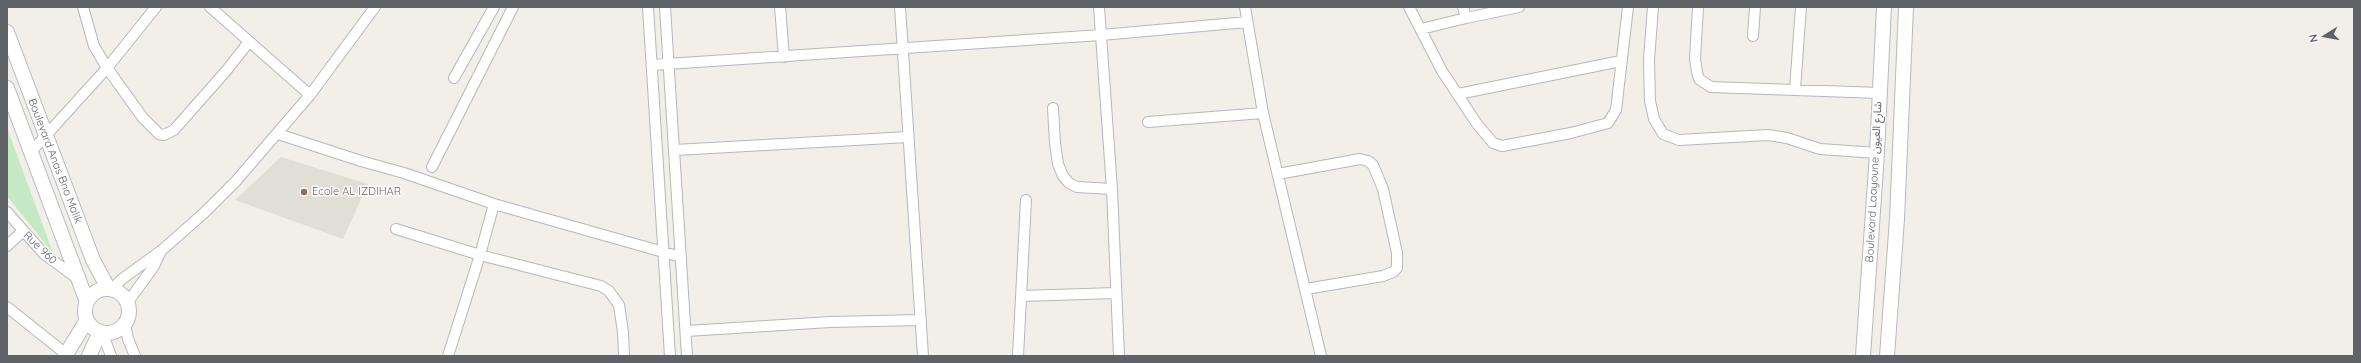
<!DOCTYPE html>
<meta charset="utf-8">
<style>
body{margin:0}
#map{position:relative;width:2361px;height:363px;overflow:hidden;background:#f1efe8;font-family:Quicksand,sans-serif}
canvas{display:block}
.frame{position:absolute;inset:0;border:8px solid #5f6368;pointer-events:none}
.north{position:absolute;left:2305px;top:16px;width:40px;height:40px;-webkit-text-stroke:3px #fff;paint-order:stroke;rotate:259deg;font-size:11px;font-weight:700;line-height:16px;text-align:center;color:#5f6368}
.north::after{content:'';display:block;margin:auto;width:14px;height:18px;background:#5f6368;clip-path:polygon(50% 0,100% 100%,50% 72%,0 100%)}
</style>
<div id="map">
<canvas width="2361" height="363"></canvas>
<div class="frame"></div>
<div class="north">N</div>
</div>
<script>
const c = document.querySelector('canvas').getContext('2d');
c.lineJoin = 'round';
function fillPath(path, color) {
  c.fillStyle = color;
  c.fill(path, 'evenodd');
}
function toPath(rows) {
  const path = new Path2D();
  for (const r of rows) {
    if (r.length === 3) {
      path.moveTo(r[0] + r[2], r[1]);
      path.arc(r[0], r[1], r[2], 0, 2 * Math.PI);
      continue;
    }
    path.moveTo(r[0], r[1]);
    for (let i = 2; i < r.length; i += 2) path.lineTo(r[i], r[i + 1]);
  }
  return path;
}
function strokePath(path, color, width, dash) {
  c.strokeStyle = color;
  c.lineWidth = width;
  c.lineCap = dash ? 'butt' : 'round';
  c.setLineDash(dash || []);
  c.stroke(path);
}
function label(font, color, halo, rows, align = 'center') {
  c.font = font + ' Quicksand,"Noto Sans Arabic",sans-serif';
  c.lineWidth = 3;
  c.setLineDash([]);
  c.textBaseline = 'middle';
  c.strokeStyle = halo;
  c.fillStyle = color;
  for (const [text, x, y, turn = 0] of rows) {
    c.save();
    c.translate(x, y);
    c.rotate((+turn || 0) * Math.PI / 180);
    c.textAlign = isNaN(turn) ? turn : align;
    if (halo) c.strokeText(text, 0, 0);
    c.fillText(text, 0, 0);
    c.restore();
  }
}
fillPath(toPath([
 [281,157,368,184,343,239,235,200]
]), '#e1ded6');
fillPath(toPath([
 [7,128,53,253,7,196]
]), '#c5e8c5');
const street = toPath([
 [83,7,94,46,107,68,143,118,159,134,164,135,174,130,226,71,248,43],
 [210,7,310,95],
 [648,7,670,356],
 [665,7,687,356],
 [780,7,784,57],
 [900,7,923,356],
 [1099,7,1112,189,1119,356],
 [1245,7,1263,113,1321,356],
 [1409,7,1442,71,1477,124,1493,143,1502,146,1571,133,1608,123,1616,110,1628,7],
 [1653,7,1649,60,1650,101,1654,119,1663,134,1679,140,1768,135,1787,138,1820,149,1877,153],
 [1698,7,1695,59,1697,72,1699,79,1711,87,1880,93],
 [1466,18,1519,7],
 [1421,29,1466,18,1463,7],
 [1753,36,1755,7],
 [652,65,1101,35,1247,22],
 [454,78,494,7],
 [1795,89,1801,7],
 [1458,94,1621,61],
 [1053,108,1055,143,1058,164,1063,176,1069,183,1077,187,1112,189],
 [1148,122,1263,113],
 [278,134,361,161,404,173,494,204,681,257],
 [675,150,908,137],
 [30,153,107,68,156,7],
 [432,167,513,7],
 [1278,174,1360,159,1368,161,1373,165,1383,189,1397,253,1397,268,1393,272,1383,276,1306,289],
 [7,212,44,254,78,279],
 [396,229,480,255,601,286,609,291,619,305,623,332,624,356],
 [7,246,23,231],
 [112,289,122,279,162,250,204,213,236,181,310,95,375,7],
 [1021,296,1116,293],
 [128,302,154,266,161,251],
 [7,307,66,354],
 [125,324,128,339,135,356],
 [686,331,830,322,921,320],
 [102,332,111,356],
 [448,356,480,255,494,204],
 [1018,356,1026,200]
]);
const secondary = toPath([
 [7,32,93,260,108,288],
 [7,88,87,302],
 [107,311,22],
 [65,356,87,320],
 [89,356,100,332],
 [1863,356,1877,153,1884,7],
 [1887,356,1897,219,1906,7]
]);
strokePath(street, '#b5b8bc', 12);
strokePath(secondary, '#b6babf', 16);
strokePath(street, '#fff', 10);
strokePath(secondary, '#fff', 14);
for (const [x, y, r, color] of [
 [304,192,4,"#8d6e63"]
]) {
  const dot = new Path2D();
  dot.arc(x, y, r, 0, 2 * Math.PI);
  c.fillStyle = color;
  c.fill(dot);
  strokePath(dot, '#fff', 1.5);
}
label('11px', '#5f6368', '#fff', [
 ["Boulevard Anas Bno Malik",55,161,69],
 ["Boulevard Laayoune شارع العيون",1874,182,-87],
 ["Rue 960",40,248,44]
]);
label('11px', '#785e54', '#fff', [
 ["Ecole AL IZDIHAR",312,192]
], 'left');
</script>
